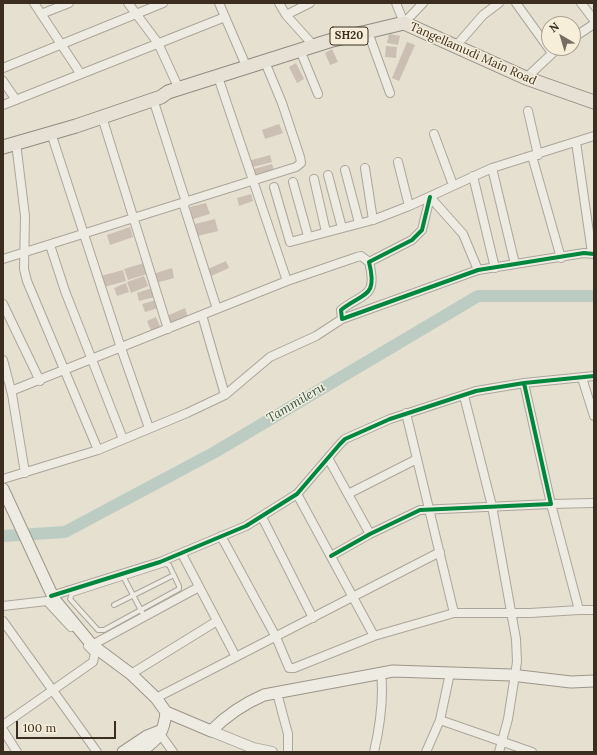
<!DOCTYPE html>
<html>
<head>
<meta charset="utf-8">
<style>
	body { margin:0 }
	#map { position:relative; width:597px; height:755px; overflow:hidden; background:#e6e0d1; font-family:Lora,serif }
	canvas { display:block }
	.frame { position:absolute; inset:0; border:4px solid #3b2e21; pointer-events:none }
	.north { position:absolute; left:541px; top:16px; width:40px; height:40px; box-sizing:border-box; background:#f6eed9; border:1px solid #aba18f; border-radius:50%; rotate:322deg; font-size:11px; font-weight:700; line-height:16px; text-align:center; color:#3b2e21 }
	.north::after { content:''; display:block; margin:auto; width:14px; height:18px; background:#776c5f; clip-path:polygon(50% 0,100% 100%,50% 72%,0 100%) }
	.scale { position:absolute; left:16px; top:721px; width:100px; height:18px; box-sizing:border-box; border:2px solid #3b2e21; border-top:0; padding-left:5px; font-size:12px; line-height:14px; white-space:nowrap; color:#3b2e21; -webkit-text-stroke:3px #f6eed9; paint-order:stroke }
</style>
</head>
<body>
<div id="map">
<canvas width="597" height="755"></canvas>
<div class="frame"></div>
<div class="north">N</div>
<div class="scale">100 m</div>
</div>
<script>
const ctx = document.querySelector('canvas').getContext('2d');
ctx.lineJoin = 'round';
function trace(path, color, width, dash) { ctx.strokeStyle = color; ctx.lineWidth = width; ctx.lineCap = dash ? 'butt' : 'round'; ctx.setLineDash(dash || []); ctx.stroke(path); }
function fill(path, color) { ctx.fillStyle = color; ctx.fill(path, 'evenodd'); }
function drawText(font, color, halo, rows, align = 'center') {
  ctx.font = font + ' Lora,serif'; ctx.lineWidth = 3; ctx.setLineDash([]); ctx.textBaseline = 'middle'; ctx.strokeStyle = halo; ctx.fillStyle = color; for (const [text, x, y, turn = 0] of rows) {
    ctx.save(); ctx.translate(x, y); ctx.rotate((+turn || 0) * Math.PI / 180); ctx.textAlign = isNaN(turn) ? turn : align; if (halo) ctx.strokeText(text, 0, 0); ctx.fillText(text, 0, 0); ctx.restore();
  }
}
trace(new Path2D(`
	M3,536L65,532L215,452L478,296H594`), '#bcccc2', 12);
fill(new Path2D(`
	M389,34L400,36L398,45L387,43Z
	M407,42L415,45L399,81L392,78Z
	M386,46L397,47L396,58L385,57Z
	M332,49L338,62L330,65L325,53Z
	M296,63L304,79L297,83L289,67Z
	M279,124L283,133L265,139L262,130Z
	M270,155L272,162L249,168L248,161Z
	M272,164L274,170L252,176L250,170Z
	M251,194L253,201L239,206L237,198Z
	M206,203L210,214L193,219L190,207Z
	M215,219L218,231L198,236L195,224Z
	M130,227L133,237L110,245L107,235Z
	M226,261L229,268L211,276L208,269Z
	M144,263L147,274L128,280L124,269Z
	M172,268L174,278L156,283L153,274Z
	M123,270L126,281L104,287L101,276Z
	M144,276L148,286L131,293L127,282Z
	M126,283L129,292L117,296L114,288Z
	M152,288L155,297L139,301L137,293Z
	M156,300L158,308L145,312L142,304Z
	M185,308L188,317L170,324L167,316Z
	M156,317L161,329L152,333L147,321Z`), '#cabfb2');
const service = new Path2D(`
	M165,564L169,565L179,586V589L104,630H98L70,599L72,594Z
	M123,576L144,616
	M114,605L174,575`);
const minor = new Path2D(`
	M34,3L80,73
	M128,3L158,43L179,89
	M219,3L247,68
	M279,3L286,15L314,46
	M396,3L404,23L423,3
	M516,3L552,53
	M581,3L594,20
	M41,14L69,3
	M286,15L310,3
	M368,32L390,93
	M573,38L594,24
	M456,46L483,15L499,3
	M300,50L318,94
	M3,68L163,3
	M218,77L287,281
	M526,78L558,48
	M3,81L16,100
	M153,99L186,202
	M3,105L225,17
	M528,111L538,155
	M102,117L168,329
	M51,133L121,348L149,428
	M434,134L453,185
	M576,142L592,253
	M16,143L25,216L24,269L27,281L98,450
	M532,156L561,258
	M398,162L409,206
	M365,168L373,220
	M492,168L515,264
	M345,170L359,223
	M328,175L342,228
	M473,176L495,268
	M314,179L326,232
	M293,182L308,236
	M274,187L290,242L373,220L409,206L492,168L594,136
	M430,197L422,230L412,240L369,262C378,298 364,292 341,310L342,319L478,270L584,253L594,254
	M430,197L463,234L478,270
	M183,203L217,309
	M50,245L65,291L123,439
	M3,259L296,167L301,163L300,157L282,103L265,62
	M3,304L40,381
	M202,315L225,395
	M3,360L12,394L25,473
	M582,378L594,416
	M11,391L287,281L357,257L361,256L369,262
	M464,396L492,506L516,639L517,662L508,719L499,752
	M406,413L454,613H530L579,610
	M328,458L370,534
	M3,479L98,450L187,413L225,395L270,357L316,336L342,319
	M297,494L374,636
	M348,494L417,459
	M594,503L551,504L579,610H594
	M262,517L313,618
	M221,536L276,637L289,668H294L374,636L454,613
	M182,554L236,657
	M331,556L370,534L420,510L551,504L524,383L594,376
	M51,596L160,562L246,526L297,494L340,444L345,439L390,419L476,391L524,383
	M3,606L47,601L71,627
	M3,621L97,752
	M92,645L199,587
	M131,674L217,621
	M277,693L288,734V752
	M156,698L440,552
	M440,720L450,673
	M3,725L93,662L95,653L88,646
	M3,730L17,752
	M158,731L173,752
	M374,752C380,726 384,699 381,672
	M426,752L440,720L532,752`);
const tertiary = new Path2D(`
	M211,731L253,748L272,752`);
const secondary = new Path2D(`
	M3,489L54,599L92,645L131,674L156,698L166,712C164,734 157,740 140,752
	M166,712L211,731C227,715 243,704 264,695L393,671L511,675L571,682L594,681
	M123,752L147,736L162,730`);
const primary = new Path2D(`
	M3,147L76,126L161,97L168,92L329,41L404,23L526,78L594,102`);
trace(service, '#aca59a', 6);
trace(minor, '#aca59a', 10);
trace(tertiary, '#aca59a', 12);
trace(secondary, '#9c958a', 13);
trace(primary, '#918b80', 15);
trace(service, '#eeebe3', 4);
trace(minor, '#eeebe3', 8);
trace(tertiary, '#eeebe3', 10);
trace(secondary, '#eeebe3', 11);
trace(primary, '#e6e1d4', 13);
trace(new Path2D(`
	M430,197L422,230L412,240L369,262C378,298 364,292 341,310L342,319L478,270L584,253L594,254
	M331,556L370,534L420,510L551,504L524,383L594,376
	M51,596L160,562L246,526L297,494L340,444L345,439L390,419L476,391L524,383`), '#00873e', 4);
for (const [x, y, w] of [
	[349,36,38]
]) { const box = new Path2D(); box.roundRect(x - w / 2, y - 9, w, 18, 3); ctx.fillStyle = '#f6eed9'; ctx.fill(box); trace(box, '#3b2e21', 1); }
drawText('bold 11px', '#3b2e21', null, [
	["SH20",349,36]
]);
drawText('12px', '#3b2e21', '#f6eed9', [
	["Tangellamudi Main Road",473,54,24]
]);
drawText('italic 13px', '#315b59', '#f6eed9', [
	["Tammileru",296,403,-31]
]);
</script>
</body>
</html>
